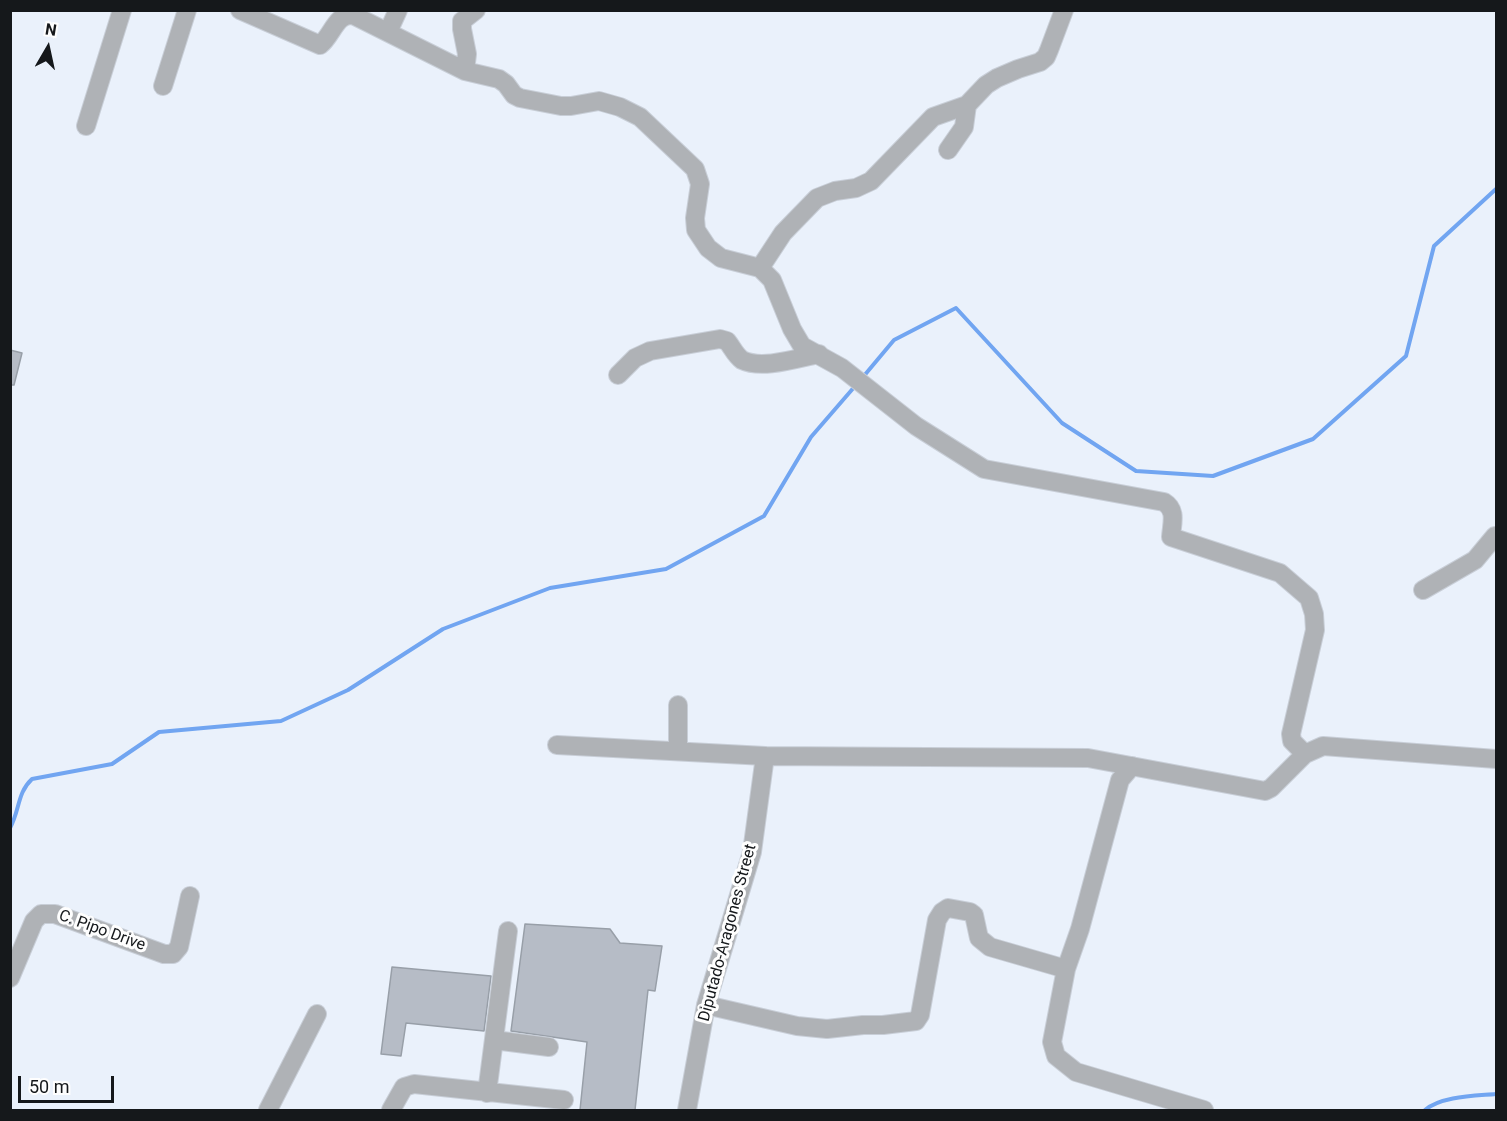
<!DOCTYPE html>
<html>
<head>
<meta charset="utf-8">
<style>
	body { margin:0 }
	#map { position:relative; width:1507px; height:1121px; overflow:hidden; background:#eaf1fb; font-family:Roboto,sans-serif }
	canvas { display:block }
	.frame { position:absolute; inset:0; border:12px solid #15181b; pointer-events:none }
	.north { position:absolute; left:18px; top:18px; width:60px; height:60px; -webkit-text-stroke:4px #fefefe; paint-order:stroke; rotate:9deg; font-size:16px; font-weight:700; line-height:24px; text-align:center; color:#15181b }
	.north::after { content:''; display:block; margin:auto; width:21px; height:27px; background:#15181b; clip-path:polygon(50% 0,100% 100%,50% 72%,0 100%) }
	.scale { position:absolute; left:18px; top:1076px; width:96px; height:27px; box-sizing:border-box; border:3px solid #15181b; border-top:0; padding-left:8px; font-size:18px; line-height:21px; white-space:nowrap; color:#15181b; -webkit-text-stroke:4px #fefefe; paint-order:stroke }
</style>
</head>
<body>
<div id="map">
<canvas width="1507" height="1121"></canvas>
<div class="frame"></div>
<div class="north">N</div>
<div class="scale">50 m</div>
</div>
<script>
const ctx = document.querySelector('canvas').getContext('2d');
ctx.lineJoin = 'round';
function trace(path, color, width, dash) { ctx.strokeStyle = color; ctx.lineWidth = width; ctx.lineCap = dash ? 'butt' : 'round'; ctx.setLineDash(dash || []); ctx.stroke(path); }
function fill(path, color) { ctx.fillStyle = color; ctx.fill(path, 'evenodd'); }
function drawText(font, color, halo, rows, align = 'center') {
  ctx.font = font + ' Roboto,sans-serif'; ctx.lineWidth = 6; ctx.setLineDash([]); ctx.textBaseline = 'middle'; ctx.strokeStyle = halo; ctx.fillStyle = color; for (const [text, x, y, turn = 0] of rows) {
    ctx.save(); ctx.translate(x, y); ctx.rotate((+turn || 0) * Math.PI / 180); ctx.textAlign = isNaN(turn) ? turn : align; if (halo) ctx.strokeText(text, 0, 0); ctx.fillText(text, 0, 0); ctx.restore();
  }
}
trace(new Path2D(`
	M863,377L894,340L956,308L1062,423L1136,471L1213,476L1313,439L1406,356L1434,246L1496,189
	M10,828C20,810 17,793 32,779L112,764L159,732L281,721L348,690L443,629L550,588L666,569L764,516L811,437L856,385
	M1425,1110C1442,1096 1475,1096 1496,1094`), '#71a5f1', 4);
const building = new Path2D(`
	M10,350L22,353L14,385H10Z
	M525,924L610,929L620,943L662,946L655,991L648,990L635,1110H580L587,1042L511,1031Z
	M392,967L491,976L484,1031L406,1023L401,1056L381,1054Z`);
fill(building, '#b6bcc6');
trace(building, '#989fa8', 1.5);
const minor = new Path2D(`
	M240,10L320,45C332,36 336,13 353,15L465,71L499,79L506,84L514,95L520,98L561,106H571L599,101L620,107L640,117L695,169L700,184L695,218L696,230L708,248L721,258L760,268L772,280L792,329L802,346L842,368L916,426L984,469L1164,502C1177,510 1172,523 1171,537L1280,573L1309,598L1314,614L1315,630L1291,734L1292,741L1305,754
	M388,32L398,10
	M465,71L467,54L462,29V21L476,10
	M163,86L187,10
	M86,126L122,10
	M948,150L964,127L967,105
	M760,268L783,233L817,198L835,191L856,188L871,181L933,117L967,105L986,85L997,78L1018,69L1040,62L1046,57L1049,50L1064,10
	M618,375L635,358L650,351L720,339L727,341C732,347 735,355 742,360C762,370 798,358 819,354
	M1423,590L1475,560L1495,536L1496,537
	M678,705V751
	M557,745L765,756L1088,758L1265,791L1271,788L1305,754L1323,746L1496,759
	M1132,766L1120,780L1080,929L1066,969L1052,1042L1056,1056L1076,1072L1204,1110
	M10,978L34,921L41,914H55L164,954H173L179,947L190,896
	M706,1005L797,1026L827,1029L863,1025H883L916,1021L920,1015L937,920L942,912L948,908L970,912L974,915L979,938L990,947L1066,969
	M494,1040L549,1047
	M487,1093L508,931
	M268,1110L317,1014
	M391,1110L404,1087L414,1084L564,1100
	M687,1110L706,1005L752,852L765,756`);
trace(minor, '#c8ced7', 20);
trace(minor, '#afb2b6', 18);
drawText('16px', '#15181b', '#fefefe', [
	["C. Pipo Drive",102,931,20],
	["Diputado-Aragones Street",728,933,-75]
]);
</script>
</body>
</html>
